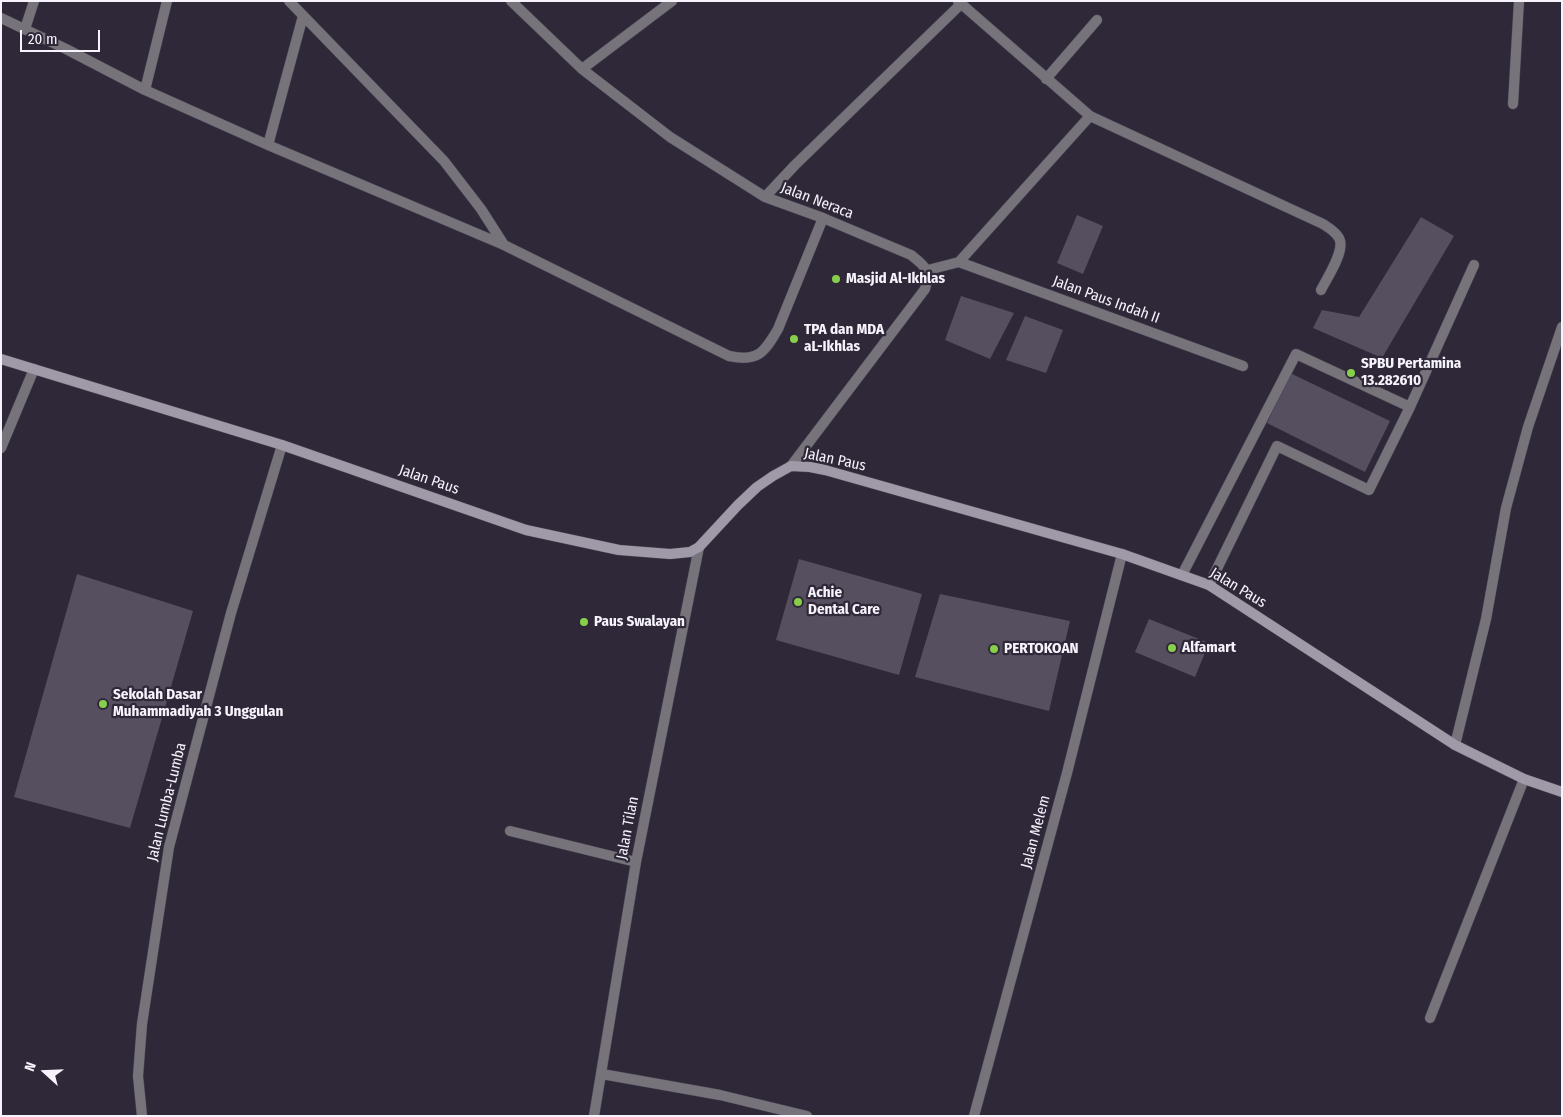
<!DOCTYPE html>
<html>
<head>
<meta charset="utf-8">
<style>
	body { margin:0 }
	#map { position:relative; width:1563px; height:1117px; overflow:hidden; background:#2f2838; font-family:"Fira Sans Condensed",sans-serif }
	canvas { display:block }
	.frame { position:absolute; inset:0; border:2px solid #f7f3fd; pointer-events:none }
	.north { position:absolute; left:20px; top:1047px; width:50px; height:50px; -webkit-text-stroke:4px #2f2838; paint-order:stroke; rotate:290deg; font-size:14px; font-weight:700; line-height:20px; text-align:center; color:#f7f3fd }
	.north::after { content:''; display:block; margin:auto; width:18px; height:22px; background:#f7f3fd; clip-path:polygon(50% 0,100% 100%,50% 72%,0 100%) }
	.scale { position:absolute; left:20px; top:30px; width:80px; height:22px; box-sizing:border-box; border:2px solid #f7f3fd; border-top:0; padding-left:6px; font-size:15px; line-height:18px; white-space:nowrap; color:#f7f3fd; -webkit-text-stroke:4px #2f2838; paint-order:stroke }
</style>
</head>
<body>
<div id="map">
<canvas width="1563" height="1117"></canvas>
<div class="frame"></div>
<div class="north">N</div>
<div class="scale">20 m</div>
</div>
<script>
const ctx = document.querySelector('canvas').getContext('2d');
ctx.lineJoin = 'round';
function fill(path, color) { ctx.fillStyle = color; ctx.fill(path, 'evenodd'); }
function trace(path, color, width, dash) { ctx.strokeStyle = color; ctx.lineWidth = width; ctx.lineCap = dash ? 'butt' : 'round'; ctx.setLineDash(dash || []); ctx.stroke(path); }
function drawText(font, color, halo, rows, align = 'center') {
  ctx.font = font + ' "Fira Sans Condensed",sans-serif'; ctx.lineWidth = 4.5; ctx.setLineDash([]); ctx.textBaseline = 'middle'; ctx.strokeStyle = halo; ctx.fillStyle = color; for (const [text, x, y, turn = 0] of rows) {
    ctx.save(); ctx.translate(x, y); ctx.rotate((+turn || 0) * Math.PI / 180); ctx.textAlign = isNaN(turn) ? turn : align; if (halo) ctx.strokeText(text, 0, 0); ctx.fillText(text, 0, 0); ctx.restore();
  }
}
fill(new Path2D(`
	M1077,215L1103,226L1083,274L1057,263Z
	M1421,217L1454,236L1382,358L1313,328L1322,310L1359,317Z
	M961,296L1014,313L990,359L945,340Z
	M1025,316L1063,330L1046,373L1006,360Z
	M1290,373L1390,421L1365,472L1267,423Z
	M799,559L922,594L899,675L776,640Z
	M77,574L193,611L130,828L14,797Z
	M940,594L1070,621L1049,711L915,677Z
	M1149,619L1209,643L1195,677L1135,652Z`), '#564f60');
const service = new Path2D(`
	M1410,407L1474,265
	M1182,575L1296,354L1410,407L1369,490L1277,446L1209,585`);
const minor = new Path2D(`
	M289,1L444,161L481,209L504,245
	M511,1L582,69L670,137L765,197L823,218L911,255C926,267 931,270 925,289L791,466
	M958,1L1090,116L1323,224C1329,228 1335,231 1339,238C1346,250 1327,278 1321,290
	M1,18L66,49L145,90L268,145L504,245L729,356C758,362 764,353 778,329L823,218
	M25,29L34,1
	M582,69L672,1
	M1046,79L1097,20
	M145,90L167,1
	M1513,104L1519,1
	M268,145L303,16
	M765,197L795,165L961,4
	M959,262L1243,366
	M928,270L959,262L1090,116
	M1,448L34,369
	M1455,745L1486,619L1506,508L1528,427L1562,327
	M510,831L636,862
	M1430,1018L1524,779
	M602,1074L720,1095L807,1116
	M142,1116L138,1076L142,1024L169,847L231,613L282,445
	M594,1116L636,862L699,547
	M974,1116L1067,773L1122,554`);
const secondary = new Path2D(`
	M1,359L282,445L526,530L619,550L670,554L690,552L699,547L738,505L757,487L773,476L791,466L810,467L825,470L1122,554L1209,585L1455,745L1524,779L1562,792`);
trace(service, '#4b4454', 11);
trace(minor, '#4b4454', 11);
trace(secondary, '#4b4454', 11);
trace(service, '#76737b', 10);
trace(minor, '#76737b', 10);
trace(secondary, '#a09aa8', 10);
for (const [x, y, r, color] of [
	[836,279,5,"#87cf4a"],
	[794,339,5,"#87cf4a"],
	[1351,373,5,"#87cf4a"],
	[798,602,5,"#87cf4a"],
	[584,622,5,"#87cf4a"],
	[1172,648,5,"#87cf4a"],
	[994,649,5,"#87cf4a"],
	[103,704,5,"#87cf4a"]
]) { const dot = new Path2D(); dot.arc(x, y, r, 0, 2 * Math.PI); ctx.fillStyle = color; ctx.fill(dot); trace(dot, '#2f2838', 2); }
drawText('15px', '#f7f3fd', '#2f2838', [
	["Jalan Neraca",817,201,21],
	["Jalan Paus Indah II",1106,300,20],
	["Jalan Paus",835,460,12],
	["Jalan Paus",429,480,19],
	["Jalan Paus",1238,588,31],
	["Jalan Lumba-Lumba",167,802,-76],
	["Jalan Tilan",628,828,-79],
	["Jalan Melem",1036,832,-75]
]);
drawText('bold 15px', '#f7f3fd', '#2f2838', [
	["Masjid Al-Ikhlas",846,279],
	["TPA dan MDA",804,330],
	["aL-Ikhlas",804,347],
	["SPBU Pertamina",1361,364],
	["13.282610",1361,381],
	["Achie",808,593],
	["Dental Care",808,610],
	["Paus Swalayan",594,622],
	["Alfamart",1182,648],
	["PERTOKOAN",1004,649],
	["Sekolah Dasar",113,695],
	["Muhammadiyah 3 Unggulan",113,712]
], 'left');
</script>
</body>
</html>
